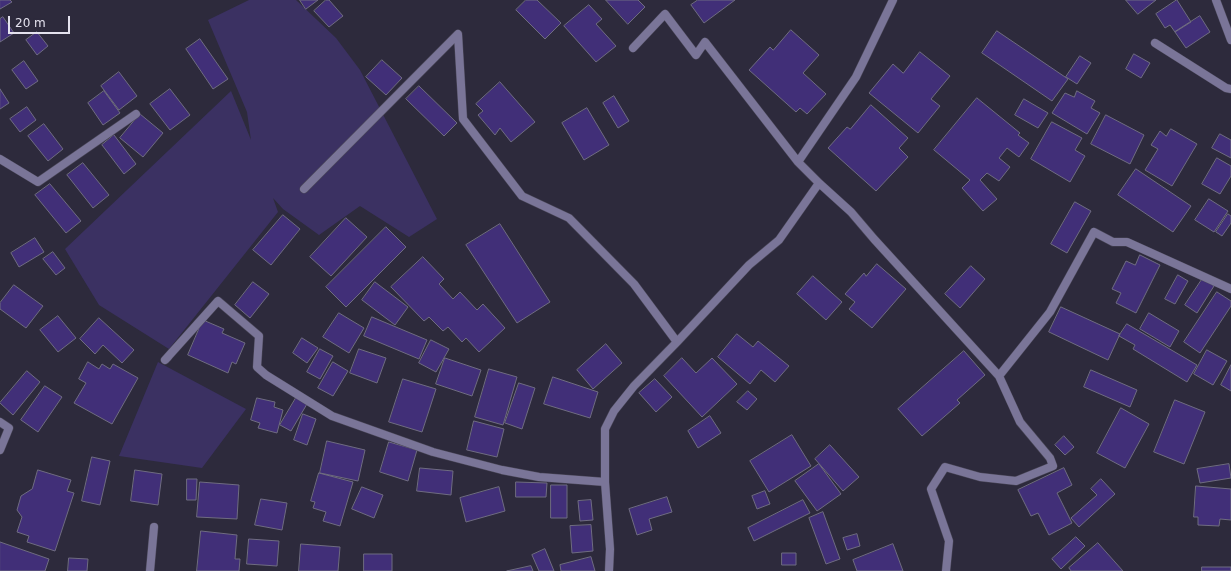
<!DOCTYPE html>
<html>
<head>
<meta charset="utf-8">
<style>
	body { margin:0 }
	#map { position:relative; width:1231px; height:571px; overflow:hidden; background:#2d2a3c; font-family:"DejaVu Sans",sans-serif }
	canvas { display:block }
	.scale { position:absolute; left:8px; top:16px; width:62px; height:18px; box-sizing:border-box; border:2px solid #e4e2ee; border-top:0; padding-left:5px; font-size:12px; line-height:14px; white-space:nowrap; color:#e4e2ee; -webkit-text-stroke:3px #2d2a3c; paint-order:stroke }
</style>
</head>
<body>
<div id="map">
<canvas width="1231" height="571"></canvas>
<div class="scale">20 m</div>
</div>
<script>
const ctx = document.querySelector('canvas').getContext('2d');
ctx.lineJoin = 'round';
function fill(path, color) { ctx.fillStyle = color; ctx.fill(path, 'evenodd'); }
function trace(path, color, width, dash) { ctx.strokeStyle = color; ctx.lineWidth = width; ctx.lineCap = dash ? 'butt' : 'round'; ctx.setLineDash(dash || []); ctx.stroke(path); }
fill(new Path2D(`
	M249,0H296L336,38L360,70L437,219L409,237L360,206L319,235L283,209L273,198L278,212L169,349L99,305L65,249L231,91L251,140L247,112L208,20Z
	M158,362L246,409L202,468L119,456Z`), '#3b3162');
const building = new Path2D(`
	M0,0H10L12,2L0,9Z
	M300,0H318L306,9Z
	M326,0H329L343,16L329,27L314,11Z
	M526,0H537L561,23L545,39L516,10Z
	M606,0H638L645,7L628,24Z
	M698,0H735L704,23L691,5Z
	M1126,0H1156L1138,14Z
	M1177,0L1191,22L1175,32L1170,25L1165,28L1156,14Z
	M589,5L602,19L596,24L616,46L596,62L564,26Z
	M1200,16L1210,32L1186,48L1175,32Z
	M3,17L14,33L0,42V19Z
	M791,30L819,55L803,73L826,94L807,114L800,108L796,112L749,70L770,47L773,50Z
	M997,31L1068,79L1052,101L982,53Z
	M37,32L48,46L37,55L26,40Z
	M200,39L228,79L213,89L186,49Z
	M920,52L950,76L931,99L940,106L918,133L869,93L893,64L903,73Z
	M1134,54L1150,63L1141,78L1126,69Z
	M1080,56L1091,63L1077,84L1066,77Z
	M382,60L402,78L386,95L366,77Z
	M24,61L38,81L26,89L12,70Z
	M119,72L137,96L119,110L101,86Z
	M500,82L535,122L511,142L500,128L495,135L478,115L483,111L476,104Z
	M419,86L457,123L444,136L406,99Z
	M0,89L9,103L0,109Z
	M170,89L190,115L170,130L150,104Z
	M104,91L120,113L103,125L88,103Z
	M1077,91L1095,101L1091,108L1100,113L1087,134L1052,113L1065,93L1074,97Z
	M614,96L629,121L618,128L603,103Z
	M977,98L1020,133L1018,135L1029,143L1019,157L1007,148L999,158L1010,167L999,181L987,173L980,180L997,199L983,211L962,188L970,180L934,150Z
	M1024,99L1048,113L1038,128L1015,115Z
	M871,105L908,138L899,148L908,157L876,191L828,148L847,127L850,129Z
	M27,107L36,120L20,132L10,119Z
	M587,108L609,145L584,160L562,123Z
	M140,114L163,133L143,157L120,138Z
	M1106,115L1144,135L1130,164L1091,144Z
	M1052,122L1082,138L1075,150L1085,156L1070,182L1031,159Z
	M44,124L63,149L48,161L28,136Z
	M1171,129L1197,144L1172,186L1145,170L1158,149L1151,145L1160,131L1166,136Z
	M1220,134L1231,140V158L1212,148Z
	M114,135L136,164L124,174L102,145Z
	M1217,158L1231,166V176L1220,194L1202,184Z
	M83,163L109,195L93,208L67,175Z
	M1136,169L1191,206L1173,232L1118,195Z
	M50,184L81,221L66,233L35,195Z
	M1209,199L1228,211L1214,232L1195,220Z
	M1075,202L1091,211L1067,253L1051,244Z
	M1228,214L1231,216V223L1222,236L1216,232Z
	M283,215L300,229L271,265L253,250Z
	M346,218L367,237L331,276L310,257Z
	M500,224L550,302L517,323L466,245Z
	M386,227L406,247L346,307L326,287Z
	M35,238L44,252L19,267L11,253Z
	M53,252L65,268L56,275L43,259Z
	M1140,255L1160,265L1136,313L1116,303L1121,293L1112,289L1126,261L1135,265Z
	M423,257L444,279L439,284L453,299L460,292L477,310L483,304L505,328L479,352L466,338L462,342L448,327L443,331L429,317L424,321L391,287Z
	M877,264L906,289L872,328L849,309L855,302L845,294L864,273L866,276Z
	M971,266L985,279L960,308L945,294Z
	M1178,275L1188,281L1175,304L1165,299Z
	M813,276L842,302L826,320L797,294Z
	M1203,278L1214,286L1197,313L1185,305Z
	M253,282L269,294L250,318L235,305Z
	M375,282L408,307L395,325L362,300Z
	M14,285L43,306L26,328L0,309V303Z
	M1217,292L1231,301V306L1200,353L1184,342Z
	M1061,307L1120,334L1108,360L1049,332Z
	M339,313L364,328L349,353L323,337Z
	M1149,313L1179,331L1170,347L1140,329Z
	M58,316L76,338L58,352L40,330Z
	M372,317L427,340L419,359L364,336Z
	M99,318L134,350L122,363L103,345L95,354L80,339Z
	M203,320L224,329L222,333L245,343L236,364L232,362L228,373L188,355Z
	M1127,324L1197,365L1187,382L1133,349L1135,345L1119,336Z
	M737,334L753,347L758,341L789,366L775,382L761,370L750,384L718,357Z
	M302,338L318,348L307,363L293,353Z
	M431,340L449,349L436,372L419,363Z
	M606,344L622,363L593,389L577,370Z
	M320,349L333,356L320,379L307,372Z
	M359,349L386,358L377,383L350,373Z
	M1207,350L1227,361L1213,385L1194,374Z
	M964,351L985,375L957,400L960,403L922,436L898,409Z
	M445,358L481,370L472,396L436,384Z
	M682,358L696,373L712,358L737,384L702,417L664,376Z
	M88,362L99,369L102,364L110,369L113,364L138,378L112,424L74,403L86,383L79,379Z
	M333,362L348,371L333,396L318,388Z
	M1231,365V391L1221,385Z
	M489,369L517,377L503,425L475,417Z
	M1091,370L1137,390L1130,407L1084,387Z
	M27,371L40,382L13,415L0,403Z
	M553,377L598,392L590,418L544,404Z
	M403,379L436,389L422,432L389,422Z
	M655,379L672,397L656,412L639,393Z
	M519,383L535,388L522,429L505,423Z
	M45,386L62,397L38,432L21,420Z
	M748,391L757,399L747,410L737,402Z
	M257,398L275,402L274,407L283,410L277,433L258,428L260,423L251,420Z
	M296,398L307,404L291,431L280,425Z
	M1175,400L1205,412L1184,464L1154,452Z
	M1121,408L1149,424L1125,468L1097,453Z
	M303,414L316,419L307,445L294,440Z
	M710,416L721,433L698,448L688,431Z
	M474,421L504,429L497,457L467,450Z
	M792,435L811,466L769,492L750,461Z
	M1064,436L1074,447L1065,455L1055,445Z
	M327,441L365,450L358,481L320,473Z
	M389,442L417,450L408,481L380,472Z
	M830,445L859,477L843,491L815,459Z
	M92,457L110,461L100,505L82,501Z
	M819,464L841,494L817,511L795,481Z
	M1229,464L1231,478L1200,483L1197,469Z
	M420,468L453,471L451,495L417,491Z
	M1064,468L1072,485L1057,493L1072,523L1049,535L1038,513L1031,516L1018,490Z
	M38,470L71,480L67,491L74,493L55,551L27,542L29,536L17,532L22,517L17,510L21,496L32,489Z
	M135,470L162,474L158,505L131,501Z
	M319,473L353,482L340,526L323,521L326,512L313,508L315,502L311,501Z
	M187,479H197L196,500H187Z
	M1101,479L1115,494L1079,527L1071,518L1097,495L1091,489Z
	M200,482L239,485L237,519L197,517Z
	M516,482L547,483L546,497H516Z
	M551,485H567V518H551Z
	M1196,486L1231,489V520L1220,519L1219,526L1198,525V517H1194Z
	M362,487L383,495L374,518L352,509Z
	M499,487L505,511L466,522L460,498Z
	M765,491L770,504L757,509L752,496Z
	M667,497L672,512L649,519L652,530L637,535L629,509Z
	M261,499L287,503L282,530L255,525Z
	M591,500L593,520L580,521L578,501Z
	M803,500L810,513L754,541L748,528Z
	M823,512L840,559L826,564L809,518Z
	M591,525L593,551L572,553L570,526Z
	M201,531L237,535L235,559H240L239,571H197Z
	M857,534L860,546L847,550L843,538Z
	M1076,537L1085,546L1061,569L1052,559Z
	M249,539L279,541L277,566L247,564Z
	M0,542L49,559L45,571H0Z
	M1098,543L1123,571H1071L1069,568Z
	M301,544L340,547L338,571H299Z
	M893,544L903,571H857L853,560Z
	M545,549L554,571H539L532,555Z
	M782,553H796V565H782Z
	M364,554H392V571H364Z
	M591,557L595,571H561L560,565Z
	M69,558L88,559L87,571H68Z
	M531,566L533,571H507Z
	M1202,567H1231V571H1202Z`);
fill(building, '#412f78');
trace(building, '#6f6c81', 1);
const street = new Path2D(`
	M1216,0L1231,40
	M1155,43L1226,88L1231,89
	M633,48L665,14L696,55L705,42L798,162
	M0,159L38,182L136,114
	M819,183L851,212L874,239L999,376L1020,422L1050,458L1053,466L1016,481L980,477L945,467L931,489L949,541L946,571
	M304,189L458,34L463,119L522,196L569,218L634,284L677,342
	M168,357L165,360L218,301L259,336L257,367L266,375L332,416L433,452L502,470L539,477L605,482
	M999,376L1050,312L1094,232L1113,242H1127L1231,289
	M0,422L9,428L0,450
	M150,571L154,527
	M609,571L610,549L605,482V429L614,411L634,386L677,342L749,265L779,240L819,183L798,162L856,77L893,0`);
trace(street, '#4a4758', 9);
trace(street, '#7a7598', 8);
</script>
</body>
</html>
